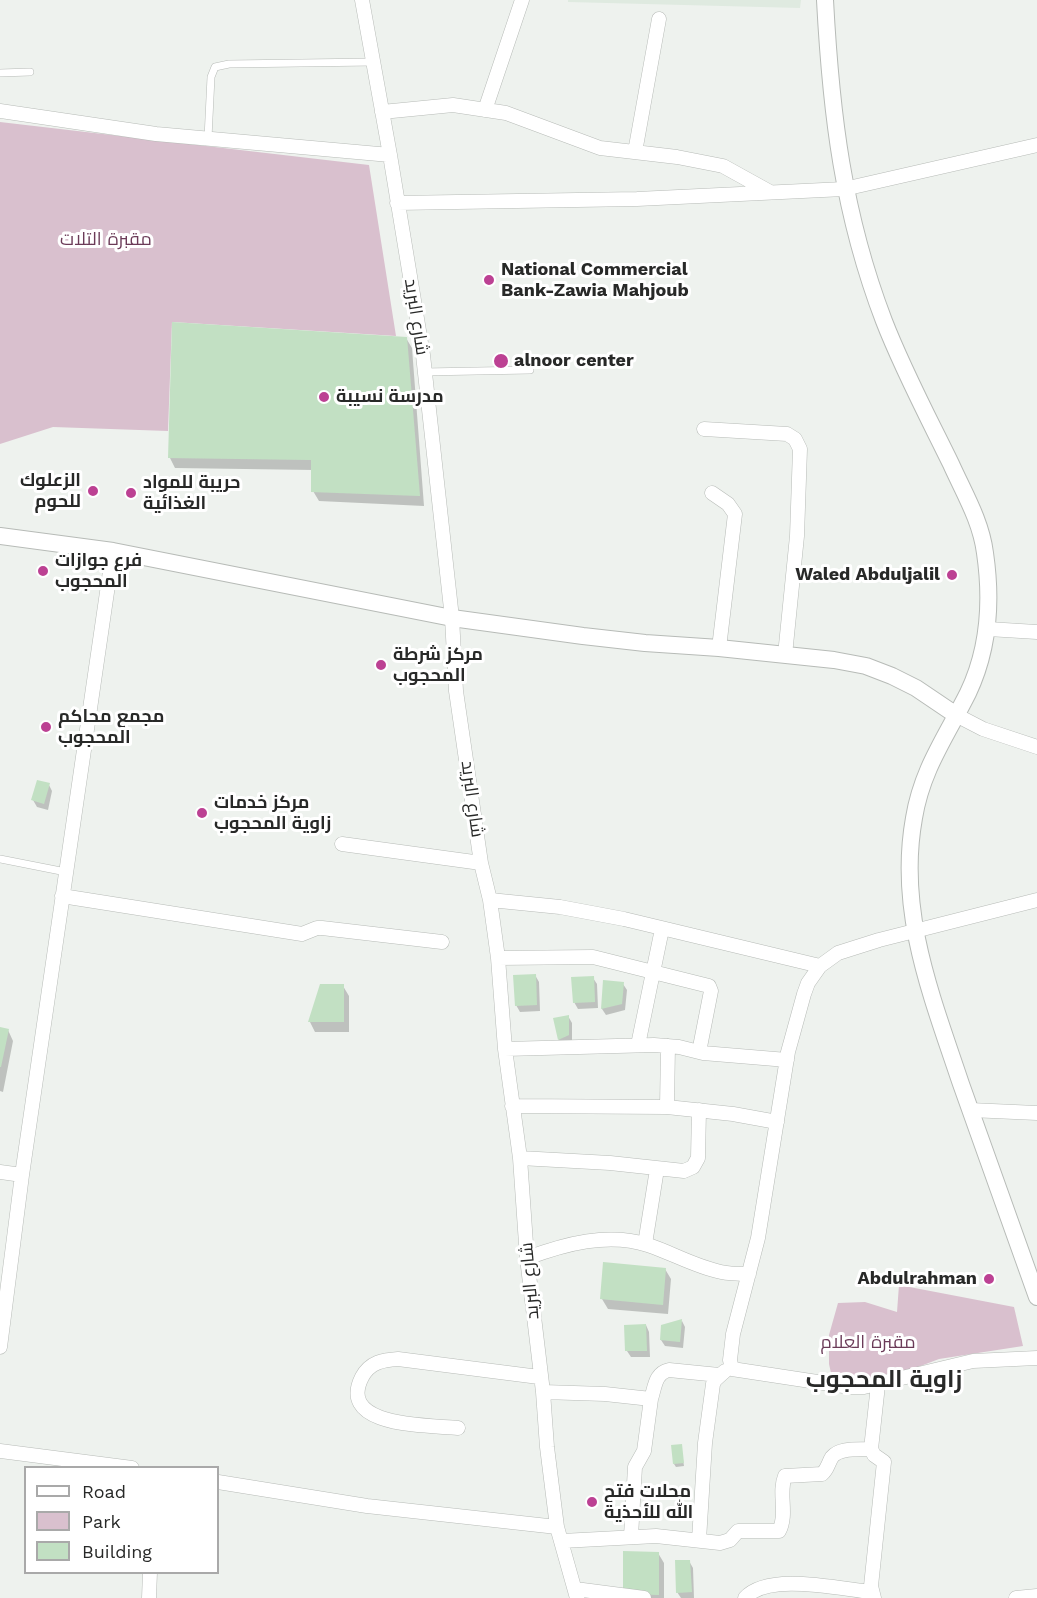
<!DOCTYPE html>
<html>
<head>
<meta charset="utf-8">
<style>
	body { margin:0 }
	#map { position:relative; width:1037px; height:1598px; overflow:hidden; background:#eef2ee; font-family:"Work Sans",sans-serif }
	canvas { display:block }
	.legend { position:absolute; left:24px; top:1466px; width:195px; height:108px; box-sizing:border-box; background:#fff; border:2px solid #a9a9a9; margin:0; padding:8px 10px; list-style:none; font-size:18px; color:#282928 }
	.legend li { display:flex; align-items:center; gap:12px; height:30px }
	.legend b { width:30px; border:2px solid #a9a9a9 }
</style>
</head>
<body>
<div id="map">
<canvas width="1037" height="1598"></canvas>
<ul class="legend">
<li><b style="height:8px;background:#fff"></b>Road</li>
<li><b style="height:16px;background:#d9c0ce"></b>Park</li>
<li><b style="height:16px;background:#c2e0c3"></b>Building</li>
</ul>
</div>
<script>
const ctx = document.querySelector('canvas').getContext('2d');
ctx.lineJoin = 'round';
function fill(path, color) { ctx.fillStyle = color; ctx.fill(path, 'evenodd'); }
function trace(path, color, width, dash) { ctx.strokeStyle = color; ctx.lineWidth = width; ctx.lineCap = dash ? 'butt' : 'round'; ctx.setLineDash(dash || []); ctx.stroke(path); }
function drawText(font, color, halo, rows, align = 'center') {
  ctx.font = font + ' "Work Sans",Cairo,sans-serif'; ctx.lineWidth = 6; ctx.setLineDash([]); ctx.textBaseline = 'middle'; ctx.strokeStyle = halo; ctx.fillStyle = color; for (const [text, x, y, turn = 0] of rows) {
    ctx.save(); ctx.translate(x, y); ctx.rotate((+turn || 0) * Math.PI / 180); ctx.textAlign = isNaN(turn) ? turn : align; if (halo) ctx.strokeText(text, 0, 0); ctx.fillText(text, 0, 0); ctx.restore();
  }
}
fill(new Path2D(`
	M568,0H801L800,8L568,2Z`), '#dfeae0');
fill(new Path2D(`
	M0,122L369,165L396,336L172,322L168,431L53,427L0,444Z
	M899,1285L1014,1307L1023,1346L939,1359L884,1380L847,1383L835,1379L831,1373L829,1364V1335L838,1303L865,1302L897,1312Z`), '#d9c0ce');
fill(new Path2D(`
	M406,338L412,348L424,506L319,501L313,491V470L175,468L170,458Z
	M49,785L52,791L48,810L37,807L33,800Z
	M535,975L539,982L540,1011L520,1012L516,1005Z
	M593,978L597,984L598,1008L578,1009L574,1002Z
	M604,982L623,984L627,990L625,1010L606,1015L602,1009Z
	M321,986H343L349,996V1032H315L310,1022Z
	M568,1016L572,1023V1042L563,1046L559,1040L555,1019Z
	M0,1029L8,1030L13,1041L3,1092L0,1091Z
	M665,1269L671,1279L668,1314L608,1309L602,1299Z
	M682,1321L685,1327L683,1348L665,1346L661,1340Z
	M646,1325L649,1332L650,1357H631L627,1351Z
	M681,1446L684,1466L676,1467L674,1464Z
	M658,1553L664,1563V1598H627Z
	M689,1561L693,1568L694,1598H681L677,1592Z`), '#0003');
fill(new Path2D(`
	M172,322L407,337L420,496L311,492V460L168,458Z
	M37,780L50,783L44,804L31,800Z
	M536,974L537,1005L515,1006L513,975Z
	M594,976L595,1002L573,1003L571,977Z
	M603,980L624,982L622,1004L601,1009Z
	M320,984H344V1022H308Z
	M569,1015V1035L558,1040L553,1018Z
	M0,1027L9,1029L1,1067H0Z
	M603,1262L666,1268L663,1305L600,1299Z
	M682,1319L680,1342L660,1340L661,1325Z
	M646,1324L647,1351H625L624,1325Z
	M682,1444L684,1463L673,1464L671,1445Z
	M623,1551L659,1552V1595L623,1594Z
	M675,1560H690L692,1592L676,1593Z`), '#c2e0c3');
const service = new Path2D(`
	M0,73L30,72
	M208,138L211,77L215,67L229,64L373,62
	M424,372L530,370
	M0,859L66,872`);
const minor = new Path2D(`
	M362,0L390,155L423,355L452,618L456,691L481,863L490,900L498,958L505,1049L520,1158L527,1258L543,1392L547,1447L557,1527L577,1598
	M485,110L522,0
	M0,111L156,134L390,155
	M382,112L453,105L506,113L600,148L677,157L723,166L770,192
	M635,152L659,19
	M397,203L637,199L844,189L1037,145
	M704,429L787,434L795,439L800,449L797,536L785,655
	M712,493L728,504L735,514L719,648
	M988,629L1037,632
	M956,715L983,729L1037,747
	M342,844L481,863
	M62,896L302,934L317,928H322L442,942
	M490,900L560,907L624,919L820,966L838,953L879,940L1037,900
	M498,958L593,957L709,986L711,991L699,1052
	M820,966L808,983L804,994L788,1052L758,1238L733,1334L730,1360L732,1369L850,1387H864L973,1361L1037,1358
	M638,1045L662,929
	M505,1049L654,1045L679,1047L703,1053L787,1060
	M512,1106L667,1107L733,1114L777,1122
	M667,1107L668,1046
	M970,1110L1037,1113
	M520,1158L610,1163L684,1171L693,1167L698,1158L699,1110
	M0,1172L22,1175
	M645,1244L657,1169
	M527,1258C565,1244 608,1232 648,1245C672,1253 696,1267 721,1272C730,1274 740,1274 749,1274
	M0,1347L22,1175L113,551
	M543,1392L605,1394L651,1399C655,1387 655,1373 669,1370L719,1375
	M458,1428C430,1425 336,1428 362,1377C370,1362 383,1360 398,1359L539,1377
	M0,1451L132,1468
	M218,1482L367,1506L557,1527
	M631,1536L635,1467L644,1451L651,1399
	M699,1540L705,1443L713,1384L715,1380L725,1371
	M562,1541L656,1536L720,1543L730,1540L738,1531H779C788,1514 778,1493 785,1476L822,1474C828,1469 828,1463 832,1457C840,1447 859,1450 871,1449
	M575,1589L644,1598
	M149,1598L150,1572
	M745,1598C768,1572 839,1589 871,1592
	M874,1598L871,1586L884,1462L874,1455L871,1449L878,1385
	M1016,1598L1037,1596`);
const tertiary = new Path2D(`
	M825,0C831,114 843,214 884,321C903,370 928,417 951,464C964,493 981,521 985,553C992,601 989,649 968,693C946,737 922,769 914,818C897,912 932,997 961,1084C986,1155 1012,1226 1037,1297
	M0,536L113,551L452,618L583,636L645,643L719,648L834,660L866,666L892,676L916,688L956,715`);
trace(service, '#b7bbb7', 8);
trace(minor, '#b7bbb7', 15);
trace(tertiary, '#b7bbb7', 18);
trace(service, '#fff', 7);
trace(minor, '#fff', 14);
trace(tertiary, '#fff', 16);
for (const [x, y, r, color] of [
	[489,280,6,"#bc4193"],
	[501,361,8,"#bc4193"],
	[324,397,6,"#bc4193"],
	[93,491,6,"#bc4193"],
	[131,493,6,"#bc4193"],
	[43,571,6,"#bc4193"],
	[952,575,6,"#bc4193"],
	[381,665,6,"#bc4193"],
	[46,727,6,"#bc4193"],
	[202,813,6,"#bc4193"],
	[989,1279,6,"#bc4193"],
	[592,1502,6,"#bc4193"]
]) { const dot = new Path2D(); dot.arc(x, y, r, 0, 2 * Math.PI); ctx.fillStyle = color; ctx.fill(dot); trace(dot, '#fff', 2); }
drawText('18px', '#6b3b58', '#fff', [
	["مقبرة التلات",106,240],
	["مقبرة العلام",868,1343]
]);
drawText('bold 18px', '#282928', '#fff', [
	["National Commercial",501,270],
	["Bank-Zawia Mahjoub",501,291],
	["alnoor center",514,361],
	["مدرسة نسيبة",336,397],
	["الزعلوك",81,481,"right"],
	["للحوم",81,502,"right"],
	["حريبة للمواد",143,483],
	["الغذائية",143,504],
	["فرع جوازات",55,561],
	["المحجوب",55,582],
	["Waled Abduljalil",940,575,"right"],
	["مركز شرطة",393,655],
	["المحجوب",393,676],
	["مجمع محاكم",58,717],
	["المحجوب",58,738],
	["مركز خدمات",214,803],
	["زاوية المحجوب",214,824],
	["Abdulrahman",977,1279,"right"],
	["محلات فتح",604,1492],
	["الله للأحذية",604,1513]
], 'left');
drawText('18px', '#282928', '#fff', [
	["شارع البريد",416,317,81],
	["شارع البريد",472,799,82],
	["شارع البريد",530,1281,-95]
]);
drawText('bold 24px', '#282928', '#fff', [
	["زاوية المحجوب",884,1380]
]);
</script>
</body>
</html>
